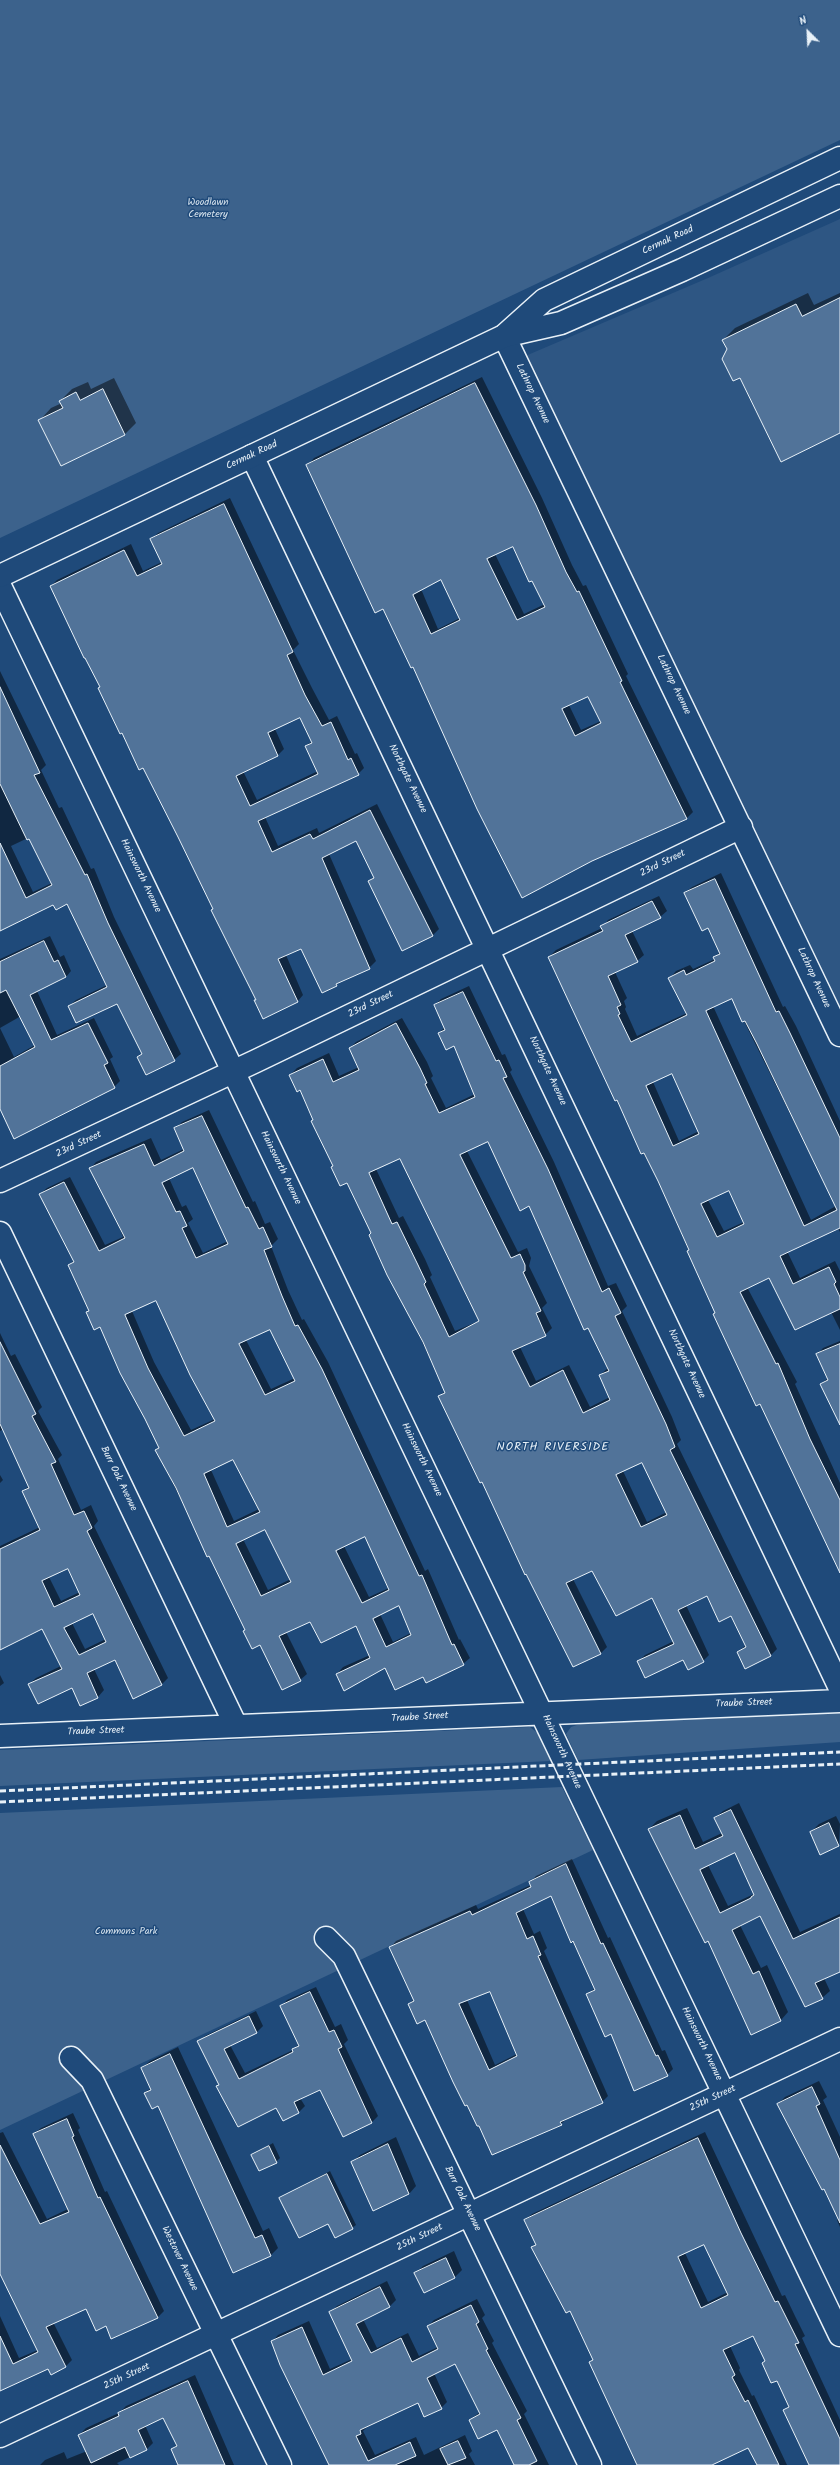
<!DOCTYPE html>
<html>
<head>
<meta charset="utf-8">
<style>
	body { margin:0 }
	#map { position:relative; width:840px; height:2465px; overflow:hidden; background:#1f4a7a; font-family:Kalam,sans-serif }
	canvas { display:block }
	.north { position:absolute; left:788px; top:12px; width:40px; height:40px; -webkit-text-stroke:3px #1f4a7a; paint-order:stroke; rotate:336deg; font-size:11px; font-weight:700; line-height:16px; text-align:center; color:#e8f1f8 }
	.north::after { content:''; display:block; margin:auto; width:14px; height:18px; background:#e8f1f8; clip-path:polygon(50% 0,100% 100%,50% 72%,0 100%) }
</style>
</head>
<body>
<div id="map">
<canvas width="840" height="2465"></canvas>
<div class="north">N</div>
</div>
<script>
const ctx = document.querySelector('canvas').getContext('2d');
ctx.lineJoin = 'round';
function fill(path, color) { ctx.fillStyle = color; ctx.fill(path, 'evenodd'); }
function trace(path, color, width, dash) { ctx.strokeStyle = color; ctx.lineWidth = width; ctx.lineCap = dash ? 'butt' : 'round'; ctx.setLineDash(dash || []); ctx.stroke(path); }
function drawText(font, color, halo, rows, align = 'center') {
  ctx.font = font + ' Kalam,sans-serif'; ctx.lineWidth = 3; ctx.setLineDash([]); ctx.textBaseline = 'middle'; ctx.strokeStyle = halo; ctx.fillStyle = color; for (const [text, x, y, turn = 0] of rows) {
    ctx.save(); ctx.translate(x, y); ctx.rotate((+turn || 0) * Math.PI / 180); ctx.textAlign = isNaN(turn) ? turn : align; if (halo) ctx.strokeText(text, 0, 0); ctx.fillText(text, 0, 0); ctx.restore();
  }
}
fill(new Path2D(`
	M840,219V1023L523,357L708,278Z`), '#2e5683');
fill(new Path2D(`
	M0,0H840V140L0,538Z
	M840,1711V1742L578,1760L566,1734L571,1727L580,1724Z
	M530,1727L540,1735L551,1761L0,1786V1750Z
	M562,1787L593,1850L0,2130V1813Z`), '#3c628c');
fill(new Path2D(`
	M808,293L814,305L840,293V432L728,349L723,340L735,328Z
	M482,377L542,498L572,565L583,586L586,585L628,674L626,676L693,812L687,818L592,860L414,665L308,465L314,458ZM513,545L545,604L524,614L495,554ZM442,579L460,618L438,629L421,589ZM589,696L601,721L581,730L569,705Z
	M114,378L136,423L125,434L40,420L51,408L62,403L60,401L72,389L88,382L91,389Z
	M230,498L299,644L293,650L312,688L329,720L337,716L355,754L357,753L364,768L358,774L265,817L278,846L317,828L319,833L377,804L439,929L433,935L402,949L369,881L375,876L357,839L329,854L376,961L369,968L341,980L336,985L302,948L286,955L303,995L297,1002L257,999L166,810L144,767L140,768L51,586L57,580L131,544L143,571L162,562L152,539L158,533ZM301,716L312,741L306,746L318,771L257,800L243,771L278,755L284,749L275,729Z
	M0,671L46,765L41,770L59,808L62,807L91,869L94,868L114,917L181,1054L174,1060L139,1057L142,1053L117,1003L69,1006L76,1000L107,985L68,903L54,904L0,930ZM30,837L52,883L33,892L11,846Z
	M721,873L783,1007L785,1006L796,1026L840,1121V1232L838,1228L787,1251L800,1278L835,1261L840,1271V1330L831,1312L769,1277L747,1287L797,1382L795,1384L840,1483V1570L716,1313L658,1180L634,1136L549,957L556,950L602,928L608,920L659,896L667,911L660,917L632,931L644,955L637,961L615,972L627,998L624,1001L626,1007L625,1009L637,1036L687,1013L670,978L676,971L690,965L693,969L715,959L720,951L709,927L685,893L692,887ZM732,997L836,1206L811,1220L713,1006ZM672,1073L699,1131L679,1141L653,1082ZM730,1190L744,1222L724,1231L708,1200Z
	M50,936L60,957L64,955L71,971L66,977L37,991L57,1035L94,1018L113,1057L110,1059L120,1081L114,1087L0,1108V959ZM21,1016L35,1045L14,1057L0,1028Z
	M469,986L502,1055L505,1054L512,1070L510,1072L554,1162L608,1286L616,1283L627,1306L622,1311L672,1417L681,1440L677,1444L777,1649L771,1655L738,1652L746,1645L731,1615L707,1595L686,1605L709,1655L703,1661L684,1659L638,1662L645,1655L674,1641L653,1597L593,1570L573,1579L607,1647L601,1653L573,1666L440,1396L445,1391L348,1182L334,1166L300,1089L290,1075L297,1068L329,1053L339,1076L359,1067L350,1048L356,1042L402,1018L427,1062L433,1076L431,1078L446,1108L475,1094L455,1045L439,1033L445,1027L435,1005L441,999ZM488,1141L530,1205L608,1368L600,1375L610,1397L590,1407L569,1365L536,1381L520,1347L545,1335L552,1328L542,1308L547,1303L529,1266L531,1258L527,1248L518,1252L467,1151ZM401,1157L448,1252L446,1254L479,1321L455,1331L430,1277L432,1275L425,1259L403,1216L399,1218L376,1169ZM643,1462L667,1512L647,1522L623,1471Z
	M209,1110L253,1202L255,1201L265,1224L270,1222L278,1239L271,1246L288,1290L302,1320L304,1319L328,1362L425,1571L428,1569L459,1640L460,1639L470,1658L463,1664L423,1676L386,1667L337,1674L343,1667L370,1655L356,1625L311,1620L286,1632L307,1674L300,1680L244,1631L246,1629L156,1450L160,1446L100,1326L87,1312L89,1310L69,1266L74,1260L40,1194L47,1188L70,1177L105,1245L123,1237L111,1206L90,1169L96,1162L151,1138L161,1160L184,1149L175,1129L182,1122ZM194,1167L228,1241L203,1253L188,1223L193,1219L186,1205L182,1207L169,1178ZM157,1299L215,1419L191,1430L154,1362L132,1311ZM271,1329L295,1378L271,1389L246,1340ZM234,1459L259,1509L234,1521L211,1470ZM265,1529L291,1579L268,1590L243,1539ZM365,1536L389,1588L369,1597L344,1546ZM399,1605L411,1633L393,1642L380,1614Z
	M0,1333L11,1356L15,1354L42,1407L38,1411L62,1455L58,1459L81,1510L91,1505L98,1521L94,1526L168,1678L162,1684L133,1698L116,1658L94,1669L104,1690L98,1697L81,1705L72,1687L29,1684L36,1678L61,1666L43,1628L0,1648V1546L40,1527L23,1491L29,1486L4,1429L0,1431ZM68,1568L80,1592L61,1601L49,1577ZM93,1613L106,1639L85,1649L72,1623Z
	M840,1341V1422L821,1384L828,1378L817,1355L823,1348Z
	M0,1475L3,1480L0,1483Z
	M0,1675L4,1683L0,1686Z
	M739,1803L800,1932L840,1914V1971L824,1978L830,1991L822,1998L761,1915L740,1925L761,1968L767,1965L788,2012L781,2020L708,1940L649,1829L657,1821L687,1808L703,1842L722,1833L715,1818L723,1811ZM736,1852L754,1894L728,1906L708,1865Z
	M836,1816L840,1824L839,1845L811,1832L819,1824Z
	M572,1859L608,1938L610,1937L662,2051L665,2050L673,2069L667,2075L611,2033L587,1995L595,1988L551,1895L523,1909L534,1934L540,1931L547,1948L544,1951L608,2096L602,2102L567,2118L561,2124H479L426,2019L409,2004L414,1999L390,1948L396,1941L476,1905L478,1909L531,1885L530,1883L536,1876ZM490,1991L517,2054L495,2065L467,2000Z
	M316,1987L335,2027L341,2024L348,2040L344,2044L378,2116L372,2122L343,2136L320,2088L300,2098L305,2106L299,2112L283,2120L276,2107L220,2084L199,2042L205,2036L256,2011L263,2026L257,2032L230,2045L245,2073L293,2050L299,2044L281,2007L287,2000Z
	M178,2047L263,2231L269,2228L278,2248L271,2255L234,2272L158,2105L145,2093L151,2088L142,2068L150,2061Z
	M819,2081L827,2097L823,2100L840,2137V2227L837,2220L839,2218L825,2187L778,2104L785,2097Z
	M73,2113L80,2128L78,2130L105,2192L107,2191L164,2311L158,2317L112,2338L106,2325L86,2308L53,2322L72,2360L65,2367L49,2368L0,2390V2316L19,2358L38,2350L0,2270V2133L3,2132L47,2219L68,2209L34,2134L41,2128Z
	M705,2132L782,2296L785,2295L795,2316L805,2336L802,2338L840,2420V2463L835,2465H810L785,2410L789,2405L777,2380L763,2363L766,2360L753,2334L730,2346L740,2368L739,2370L752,2396L754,2395L787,2465H758L749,2446L710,2465H638L590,2362L593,2359L571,2309L566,2311L532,2248L536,2244L525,2220L532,2214ZM704,2244L728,2292L708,2302L685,2253Z
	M396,2137L416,2186L409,2194L352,2163L360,2155Z
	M273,2143L280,2158L276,2162L252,2155Z
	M330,2171L356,2225L352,2228L328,2222L281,2198Z
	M454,2251L462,2270L455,2277L416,2273L423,2266Z
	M387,2281L396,2300L390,2306L363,2319L377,2348L408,2333L419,2356L438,2347L428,2326L434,2320L477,2299L485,2315L482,2318L494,2341L492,2343L527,2411L524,2414L549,2465H515L497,2428L470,2420L480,2412L456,2363L434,2373L447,2402L441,2408L418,2402L367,2427L363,2431L375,2455L416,2437L424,2455L465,2435L472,2451L469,2454L475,2465H333L272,2342L278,2335L309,2321L330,2369L352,2359L331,2312L337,2306Z
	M195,2375L234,2465H187L172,2450L177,2444L164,2416L145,2425L153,2443L147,2449L117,2463L119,2465H40L45,2460L64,2452L67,2459L87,2451L79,2435L86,2428L119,2413L126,2406Z`), '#0007');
const building = new Path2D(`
	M840,298V433L781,462L740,378L733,381L722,359L727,349L722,340L796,304L802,316Z
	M475,383L536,505L566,572L577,592L579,591L622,681L620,682L687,819L592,861L522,898L477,809L413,667L411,668L383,609L375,613L306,465ZM513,547L529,582L532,581L545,607L517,620L487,559ZM441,580L460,620L431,634L413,595ZM588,697L601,723L575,736L562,709Z
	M103,389L125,435L61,466L38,420L63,408L59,401L76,392L80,400Z
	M224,504L293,652L287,655L305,695L322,726L331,722L348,760L351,758L359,775L258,821L272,852L310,834L313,839L370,810L433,936L402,951L368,881L374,878L356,841L322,858L370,969L336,984L337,986L322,993L301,949L278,959L298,1002L263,1019L254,1000H256L211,910L213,909L178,837L143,768L139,770L122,733L120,734L98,688L100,687L85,658H84L50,586L124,550L137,576L162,564L150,539ZM300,718L312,743L305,746L318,774L250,806L236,776L278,756L268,733Z
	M0,687L40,773L34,775L85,875L87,874L108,923L175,1061L146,1075L137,1057L142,1054L117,1004L76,1023L68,1006L107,987L67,904L56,910L53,905L0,931V843L26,898L52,885L29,839L27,840L0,784Z
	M715,879L776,1012L779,1011L790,1033L840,1138V1228L780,1256L793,1284L829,1267L836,1282L834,1284L840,1297V1309L795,1330L769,1278L740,1292L776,1364L778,1363L810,1439L840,1500V1573L760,1404L756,1406L713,1314L715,1313L687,1251L689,1250L658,1181L644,1153L641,1154L617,1100L615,1101L548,957L603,931L600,926L652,901L661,918L625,935L638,962L608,976L621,1005L617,1007L620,1014L618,1015L631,1042L687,1015L668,978L684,970L686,975L715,961L713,957L720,954L708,928L702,931L684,893ZM732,999L742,1022L745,1021L757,1044L837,1210L804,1226L706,1011ZM672,1074L699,1134L673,1146L646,1086ZM729,1191L744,1224L717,1237L701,1204Z
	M44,941L54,962L58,960L66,977L30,995L51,1040L88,1023L108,1063L104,1065L115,1088L14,1139L0,1109V1066L35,1047L6,990L0,993V962Z
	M463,992L496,1061L499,1060L507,1077L503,1078L548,1169L602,1292L609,1288L621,1313L615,1316L666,1424L675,1447L670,1450L771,1656L745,1669L737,1652L746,1647L731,1616L719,1622L707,1596L678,1610L704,1662L688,1670L683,1660L645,1678L637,1661L674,1644L652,1598L616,1616L592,1571L566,1583L601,1654L573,1667L526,1574L525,1575L482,1482L480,1483L438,1396L445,1393L423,1342L387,1275L369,1235L371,1233L347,1183L340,1186L331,1167L333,1166L311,1121L313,1120L300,1090L297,1092L289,1075L323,1059L333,1082L359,1070L349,1048L396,1023L420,1068L427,1083L425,1084L439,1113L475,1097L454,1046L446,1050L438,1033L445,1030L434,1005ZM488,1142L520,1211L529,1206L584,1330L588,1328L609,1371L599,1375L610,1400L583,1413L563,1370L530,1387L512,1351L546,1336L536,1313L541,1311L523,1272L525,1271V1265L520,1254L511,1258L460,1155ZM400,1159L479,1321L449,1337L424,1284L426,1282L418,1265L397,1222L392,1224L369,1173ZM642,1463L667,1515L641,1527L616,1475Z
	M202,1116L246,1208L248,1207L259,1229L263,1227L272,1247L264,1250L282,1296L295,1326L298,1325L322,1369L419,1576L422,1575L452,1645L454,1644L464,1665L426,1683L423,1677L395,1690L385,1668L344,1691L336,1674L370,1658L356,1626L321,1643L310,1622L279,1636L301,1681L282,1690L260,1645L252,1649L243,1631L245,1630L209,1556L207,1557L176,1488L155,1450L159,1448L145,1419L120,1373L100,1327L94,1330L86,1312L89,1311L68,1265L74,1262L39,1194L64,1182L99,1251L125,1238L89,1168L144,1144L154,1166L184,1151L174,1128ZM193,1168L228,1244L196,1258L182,1228L187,1226L180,1211L176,1212L162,1183ZM156,1301L190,1375L215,1421L184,1436L148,1368L125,1315ZM270,1330L295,1381L265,1395L239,1344ZM233,1460L260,1512L227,1527L204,1474ZM265,1530L291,1582L261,1596L236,1544ZM365,1537L389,1590L362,1603L336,1551ZM399,1606L411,1635L386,1647L373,1619Z
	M0,1342L36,1414L32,1416L56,1462L51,1464L74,1515L84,1511L92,1528L87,1531L162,1685L133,1699L115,1660L87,1673L98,1698L80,1706L72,1688L38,1704L28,1684L62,1669L42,1629L0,1650V1549L40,1530L22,1491L29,1488L0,1424ZM68,1569L80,1595L54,1607L42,1581ZM93,1614L106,1642L79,1655L64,1628Z
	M840,1344V1425L820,1384L828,1380L816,1354Z
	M731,1810L793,1939L840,1917V1972L815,1983L823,1999L805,2007L760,1916L732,1930L753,1974L759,1971L781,2021L751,2035L708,1941L705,1943L648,1829L680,1815L695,1849L723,1836L714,1818ZM735,1853L754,1895L751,1897V1898L720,1913L700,1870Z
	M829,1823L839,1846L820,1855L810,1832Z
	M566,1864L601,1944L603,1943L656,2056L658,2055L668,2076L634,2091L611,2034L605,2037L586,1994L595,1990L573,1941L571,1943L551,1896L516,1913L527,1939L533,1936L541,1955L538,1956L603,2103L560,2122L562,2125L492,2155L479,2126H477L467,2105L465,2106L453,2082L425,2020L417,2024L408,2004L414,2001L389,1947L470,1911L472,1915L531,1887L529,1882ZM490,1992L517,2056L489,2070L459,2004Z
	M310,1992L329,2032L334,2030L342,2047L338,2049L372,2123L343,2137L320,2090L294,2102L299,2113L283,2121L276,2108L238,2127L216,2086L219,2085L197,2041L249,2016L257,2033L224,2049L239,2079L293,2052L292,2049L299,2046L280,2006Z
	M170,2054L255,2238L262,2235L271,2256L233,2273L158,2106L152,2109L144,2093L151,2090L141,2068Z
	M812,2087L820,2104L816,2106L840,2160V2223L824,2189L822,2190L777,2104Z
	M67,2119L74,2136L72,2137L98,2198L100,2197L158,2318L111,2339L106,2326L96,2331L86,2309L46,2327L66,2367L51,2375L48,2369L0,2391V2336L13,2364L38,2352L0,2274V2145L40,2224L69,2212L33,2134Z
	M698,2138L741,2233L775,2302L778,2301L799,2343L795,2344L840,2439V2465H809L783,2410L789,2407L777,2381L771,2383L762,2363L765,2361L753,2336L723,2350L735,2375L732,2377L745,2402L748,2400L779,2465H757L748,2448L712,2465H637L589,2362L593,2360L570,2311L566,2313L531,2247L536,2245L524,2220ZM704,2245L728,2295L701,2308L678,2257Z
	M388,2144L409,2194L373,2211L351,2162Z
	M269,2146L277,2163L259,2171L251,2155Z
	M327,2174L353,2229L335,2238L328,2224L299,2238L279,2198Z
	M446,2258L455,2278L424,2293L414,2273Z
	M380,2287L390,2307L356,2324L371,2353L401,2338L412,2362L438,2349L427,2326L471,2305L479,2322L476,2324L488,2349L486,2350L521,2418L517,2420L537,2461L529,2465H514L497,2430L478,2439L469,2420L480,2414L455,2364L427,2378L442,2409L424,2417L418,2403L360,2430L361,2434L356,2436L368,2461L410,2442L416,2456L395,2465H329L280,2365L271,2341L302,2327L323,2375L352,2361L329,2312Z
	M188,2381L225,2465H178L171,2449L177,2446L163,2418L138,2430L147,2450L130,2458L125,2447L91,2463L78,2435L119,2416L118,2413Z
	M458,2441L466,2458L448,2465L440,2449Z`);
fill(building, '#517399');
trace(building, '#e8f1f8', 1);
const minor = new Path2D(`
	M504,336L840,1035
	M252,456L840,1688
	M0,586L840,2335
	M0,1181L256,1061L741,827
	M0,1233L236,1726
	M0,1736L840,1701
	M326,1938L344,1956L590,2465
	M71,2058L92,2080L280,2465
	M0,2436L840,2039`);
const major = new Path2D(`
	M505,335L544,300L840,158
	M0,576L504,336L561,323L682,270L840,196`);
trace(minor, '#e8f1f8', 25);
trace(major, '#e8f1f8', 25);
trace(minor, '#1f4a7a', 22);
trace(major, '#1f4a7a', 22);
trace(new Path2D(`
	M0,1791L840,1752
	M0,1802L840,1764`), '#e8f1f8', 3, [6, 3]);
drawText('10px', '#d7e3ed', '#1f4a7a', [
	["Woodlawn",208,203],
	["Cemetery",208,215],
	["Commons Park",126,1932]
]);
drawText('10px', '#e8f1f8', '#1f4a7a', [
	["Cermak Road",668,241,-25],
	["Lathrop Avenue",532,394,64],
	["Cermak Road",252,456,-25],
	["Lathrop Avenue",673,685,64],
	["Northgate Avenue",407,779,64],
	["23rd Street",663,864,-26],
	["Hainsworth Avenue",140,876,64],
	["Lathrop Avenue",813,978,65],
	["23rd Street",371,1005,-26],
	["Northgate Avenue",547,1071,65],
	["23rd Street",79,1145,-25],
	["Hainsworth Avenue",280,1168,64],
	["Northgate Avenue",686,1364,65],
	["Hainsworth Avenue",421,1460,64],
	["Burr Oak Avenue",118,1479,64],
	["Traube Street",744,1704,-2],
	["Traube Street",420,1718,-3],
	["Traube Street",96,1732,-2],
	["Hainsworth Avenue",561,1752,65],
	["Hainsworth Avenue",701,2044,64],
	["25th Street",713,2099,-25],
	["Burr Oak Avenue",462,2199,64],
	["25th Street",420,2238,-26],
	["Westover Avenue",179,2259,64],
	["25th Street",127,2377,-25]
]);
ctx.letterSpacing = '1px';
drawText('12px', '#e8f1f8', '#1f4a7a', [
	["NORTH RIVERSIDE",553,1448]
]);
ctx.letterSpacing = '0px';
</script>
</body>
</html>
